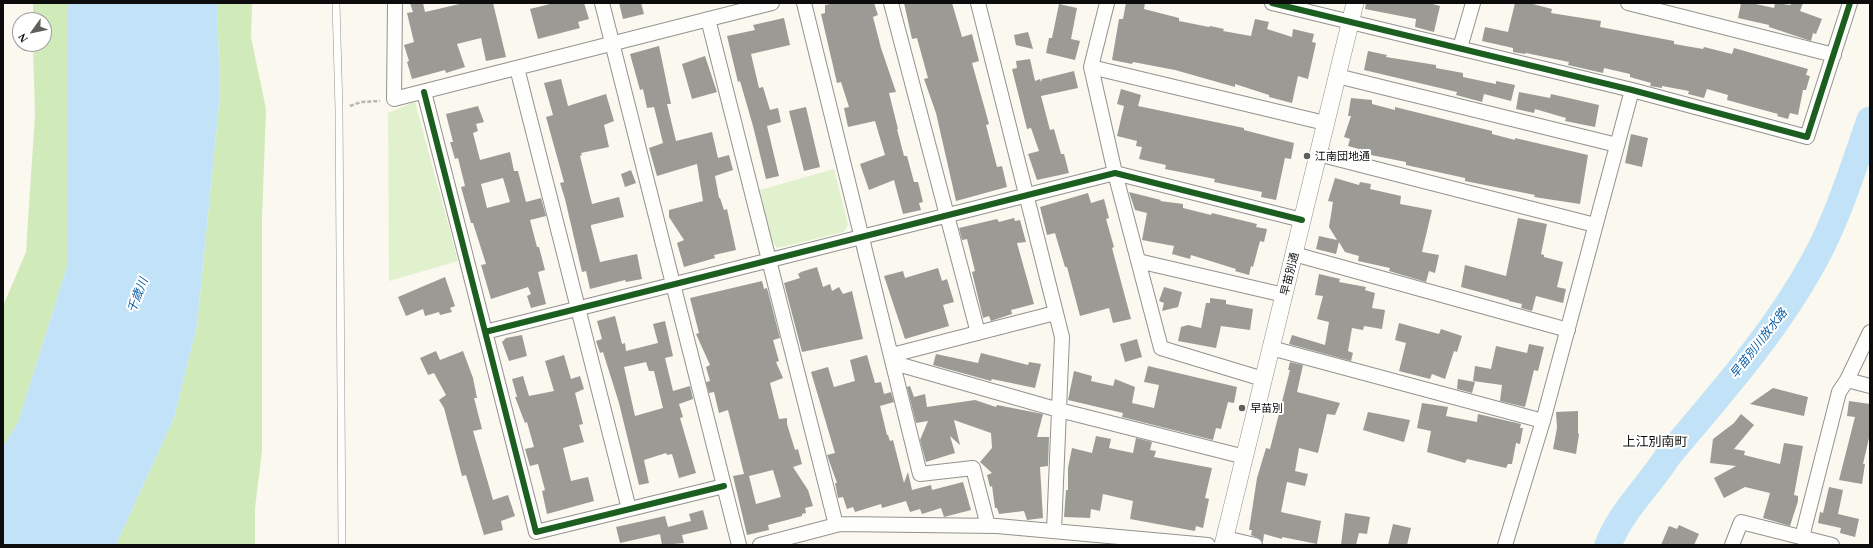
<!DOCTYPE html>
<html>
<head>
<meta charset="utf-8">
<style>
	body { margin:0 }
	#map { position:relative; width:1873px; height:548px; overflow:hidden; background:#faf8ef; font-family:Georgia,serif }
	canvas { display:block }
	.frame { position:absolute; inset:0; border:4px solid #0c0c0c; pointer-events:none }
	.north { position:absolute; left:12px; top:12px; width:40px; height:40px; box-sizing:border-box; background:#fff; border:1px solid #9e9e9e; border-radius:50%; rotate:237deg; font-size:11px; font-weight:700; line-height:16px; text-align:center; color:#0c0c0c }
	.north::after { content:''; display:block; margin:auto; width:14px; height:18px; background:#5f5f5b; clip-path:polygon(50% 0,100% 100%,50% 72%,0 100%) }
</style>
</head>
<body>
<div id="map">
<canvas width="1873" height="548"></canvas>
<div class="frame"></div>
<div class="north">N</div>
</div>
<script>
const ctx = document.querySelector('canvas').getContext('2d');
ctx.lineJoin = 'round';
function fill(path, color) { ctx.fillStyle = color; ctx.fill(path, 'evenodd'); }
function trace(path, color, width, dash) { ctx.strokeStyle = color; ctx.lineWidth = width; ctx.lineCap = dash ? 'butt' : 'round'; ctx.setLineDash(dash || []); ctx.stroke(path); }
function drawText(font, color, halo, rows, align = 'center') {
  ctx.font = font + ' Georgia,"Noto Sans JP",serif'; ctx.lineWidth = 4; ctx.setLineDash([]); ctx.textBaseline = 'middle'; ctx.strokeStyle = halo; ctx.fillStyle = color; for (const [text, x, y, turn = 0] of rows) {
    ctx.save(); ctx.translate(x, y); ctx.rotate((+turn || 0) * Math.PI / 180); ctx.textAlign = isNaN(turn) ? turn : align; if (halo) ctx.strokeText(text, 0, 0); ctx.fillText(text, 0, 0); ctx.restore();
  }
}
fill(new Path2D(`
	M415,102L458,261L389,281L388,113Z
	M834,169L848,225L844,232L777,248L770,238L760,190Z`), '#e2f1cd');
fill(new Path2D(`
	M33,3H68V263L18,422L3,447V306L26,252L35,115L33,44H44V20H33Z
	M217,3H252L251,37L266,109L262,219V451L255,508V545H116L174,418L197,326L220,94Z`), '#d1eaba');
fill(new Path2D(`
	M68,3H217L220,94L197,326L174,418L116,545H3V447L18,422L68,263Z`), '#c2e3f7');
trace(new Path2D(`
	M1608,545C1621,511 1649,486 1668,456C1720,394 1774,334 1813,263C1838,218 1853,168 1870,120`), '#c2e3f7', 27);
fill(new Path2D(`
	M410,3H423L425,12L464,3H493L506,57L486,61L481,38L457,44L465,67L446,73L445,70L412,79L407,62L409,61L404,45L414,42L407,13L413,12Z
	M554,3H584L589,19L578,22L580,28L538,39L530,9Z
	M619,3H641L644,14L623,19Z
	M836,3H874L878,15L873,17L881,48L896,92L889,93L898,129H897L904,156H907L914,182H918L923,202L919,203L921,210L903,214L894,180L869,190L860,164L885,155L875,121L848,127L844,108L849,107L841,82L837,83L821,14L825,13V5Z
	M904,3H952L962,37L972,34L979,61L972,63L989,124L986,125L997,167L1002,166L1007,187L956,201L936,113L924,79L928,78L917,38L912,39Z
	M1126,3H1145L1144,9L1179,18V21L1209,27L1210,26L1224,29L1223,31L1251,36L1255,19L1269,22L1267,29L1292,37L1293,29L1314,34L1312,42L1316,43L1308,79L1298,76L1292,103L1269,97V95L1235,84V87L1175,70L1133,62L1132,64L1112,60L1119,19H1123Z
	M1366,3H1429L1440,6L1434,32L1415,27L1416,19L1365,9Z
	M1515,3H1529L1552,9L1551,13L1601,21L1600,27L1674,41V44L1703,49L1704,47L1732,54L1734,48L1808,69L1806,75L1810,76L1806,90H1803L1798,115L1790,113L1788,119L1777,116L1778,114L1727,100L1728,95L1707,89L1704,98L1688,94L1689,91L1662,86V88L1650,86L1651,83L1630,77V74L1604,68L1603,73L1568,65L1569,62L1526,53L1525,54L1513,52V48L1482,41L1485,27L1508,32Z
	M1741,3H1751L1774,8L1775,3L1790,5L1793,3H1803L1800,11L1822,19L1816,34L1813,33L1811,41L1769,27V25L1738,18Z
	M1059,4L1077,8L1071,39L1080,41L1075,60L1046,53L1049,38H1052Z
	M784,18L790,45L751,54L759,88L763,87L770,110L778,108L781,122L767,126L779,176L766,179L753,126L740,81L738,82L727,36L755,30L753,25Z
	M1028,32L1033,49L1016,45L1014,35Z
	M659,46L671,104H667L676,141L712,132L718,158L729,155L733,170L715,176L719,198H720L724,210L727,209L736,250L714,255L715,258L684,267L677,243L684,240L669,217V210L703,201L697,164L657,176L649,148L663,143L654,107L647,108L643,89L640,90L630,54Z
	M1368,51L1387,55L1386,57L1436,65V68L1463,73V77L1496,84V81L1515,85L1511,101L1484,94L1482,102L1456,95L1457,92L1364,70Z
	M705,56L717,92L692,99L682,64Z
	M1030,59L1035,81L1040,79L1041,82L1042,79L1074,71L1078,88L1041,96L1050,130L1054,129L1061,154H1064L1069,173L1037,180L1028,154L1039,151L1031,128L1027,129L1012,69L1017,68L1016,61Z
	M561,79L568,106L606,94L614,121L604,125L609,147L581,153L582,155L580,156L592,204L619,197L624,217L591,225V227L600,262L637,254L642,279L626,282L625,280L590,289L586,271L582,272L565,199L560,183L564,182L546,117L553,115L544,83Z
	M1121,89L1141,95L1138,106L1244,128V130L1294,143L1291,159L1285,158L1276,200L1261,197L1262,192L1214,182L1215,179L1165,169L1166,165L1139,159L1142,147L1136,146L1137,141L1117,136L1124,106L1117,104Z
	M1519,92L1550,98L1551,94L1599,105L1595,127L1565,121L1566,118L1535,109L1534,113L1516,109Z
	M1351,98L1372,100V104L1395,110V107L1484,129L1492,131V134L1515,140V138L1588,155L1580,204L1534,197L1535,195L1465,181V178L1406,165V162L1366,154V151L1348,146L1350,139L1344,137L1351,116H1348Z
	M478,106L484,122L476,124L478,131L473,133L480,160L510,152L514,171H518L526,202L541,198L546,216L530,220L537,247H539L545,270L538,272L546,304L531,308L527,296L531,294L528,287L491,299L481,265L486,264L473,223H471L461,187L465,186L458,158L455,159L450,142H453L446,114ZM503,178L510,202L487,208L481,184Z
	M806,107L820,167L804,171L789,111Z
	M1631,134L1648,138L1642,167L1625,163Z
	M631,170L636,183L625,187L621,174Z
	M1335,178L1359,185L1360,182L1371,184L1370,189L1401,196L1400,204L1432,210L1422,252L1439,255L1435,273L1429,271L1426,282L1389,271L1390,268L1358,261L1359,256L1345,252L1339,242L1336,254L1316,249L1319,236L1337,240L1329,227L1333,202L1328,201Z
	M1129,192L1161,200L1160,201L1183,204V208L1211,215L1212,213L1257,224L1256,227L1267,229L1264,242L1260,241L1253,267L1251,266L1249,275L1235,271L1236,269L1191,255L1190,259L1172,254L1174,246L1142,240L1147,213L1135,210Z
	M1088,193L1091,203L1104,199L1109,218L1106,219L1114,247L1112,248L1131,319L1113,323L1109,308L1080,316L1067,267H1065L1055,233L1047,235L1040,207Z
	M1014,218L1015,221L1020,220L1026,242L1017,243L1034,304L1011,310L1012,314L991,321L989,316L983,318L972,272L975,271L967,239L962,240L959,228L997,219L999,222Z
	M1518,218L1547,224L1541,254L1544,255V257L1563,262L1557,287L1566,289L1563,303L1536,296L1532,311L1521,308L1522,304L1509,301V300L1461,287L1465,265L1506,276Z
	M817,267L823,287L830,284L832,291L839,287L843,294L852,291L863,339L802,352L784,283L800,278L798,274L801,272Z
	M938,268L942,281L947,279L954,302L943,305L949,326L905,339L884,276L903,271L905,278Z
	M1319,274L1340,279L1339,282L1366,287L1365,290L1375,293L1372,308L1385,310L1382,329L1364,326L1363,330L1352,328L1348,351L1353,353L1351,361L1289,344L1292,335L1325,345L1329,322L1317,319L1323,296L1315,295Z
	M445,277L455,306L450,308L452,312L440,315L439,312L425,316L423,309L406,316L398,297Z
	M762,281L764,289L767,288L780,338L773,340L779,361L776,362L783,378L770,383L779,419L787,418V424L795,450L798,449L802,464L793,467L808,490L813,506L805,508L806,513L802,514V516L768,525L769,530L747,535L733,476L744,474L728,410L719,413L714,392L709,393L706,382L710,381L706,367L710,365L696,334L699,333L690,298ZM773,470L781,497L756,504L749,476Z
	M1164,287L1182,292L1178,307L1162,311L1164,303L1159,301Z
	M1210,298L1226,300V304L1253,309L1250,330L1221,326L1216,348L1178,341L1181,327L1188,325L1201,328L1206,303H1210Z
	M615,316L622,344L625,343L626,351L658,343L653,324L665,321L673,356L665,358L673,391L690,386L693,399L679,404L683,417L680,418L696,473L679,478L672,454L667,455L666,453L644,460L649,483L639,485L619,403L603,352L600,353L596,341L602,339L597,321ZM646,362L649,371H654L663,408L635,416L624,367Z
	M1399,323L1439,334L1441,329L1462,336L1457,352L1454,351L1445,379L1432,374L1430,379L1399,371L1406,343L1395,340Z
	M522,335L527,356L509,361L502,342L506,338Z
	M1137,339L1142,357L1125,362L1120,344Z
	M1529,344L1544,347L1538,371L1534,370L1525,407L1500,401L1502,385L1473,381L1475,366L1491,369L1496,346L1527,353Z
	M436,351L440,360L463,351L473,378L477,398H474L482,429L473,431L493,500L508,495L515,516L501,521L503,530L484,535L466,475L462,476L444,408L439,400L446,395L434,373L428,375L420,358Z
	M981,353L1028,365L1029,362L1041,364L1035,388L992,379L991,381L933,365L936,354L978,363Z
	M564,355L571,379L580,376L584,389L575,393L583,424L579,425L584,442L563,448L571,481L588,477L594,501L547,514L542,491L545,490L538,464L530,466L525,449L534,447L527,422L525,423L515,397H517L512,379L523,376L529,396L554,391L545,361Z
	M867,355L875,383L881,382L884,394L891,392L894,402L880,406L887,435H888L890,441L893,440L904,483L908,472L912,490L931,485L932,490L963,482L971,510L944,517L941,508L922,514L920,509L910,512L906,501L882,508L881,504L855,512L853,507L847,509L843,497L838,498L835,483H837L827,455L835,453L811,372L828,367L834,387L855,381L850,360Z
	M1290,362L1303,365L1297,392L1340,403L1335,415L1327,414L1318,453L1299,448L1295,471L1308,474L1305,486L1287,482L1281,512L1321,521L1317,544L1282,537V539L1264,534L1263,542L1260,539L1251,535L1252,530H1249L1257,478L1266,448L1270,449L1290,370H1288Z
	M1148,366L1237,387L1234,403L1228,402L1221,429L1216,428L1213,440L1122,417L1123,413L1068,400L1074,371L1092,376L1091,381L1113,386L1115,379L1135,387L1132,403L1154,408L1159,385L1144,382Z
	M1458,379L1475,382L1472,393L1457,389Z
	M910,386L914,397L925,394L927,407L975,400L996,407L997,405L1043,414L1037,437H1049L1048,466L1040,467L1043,518L1027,520L1024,511L999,514L997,508H995L992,486L990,487L987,475L992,473L980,462L992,448L991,433L954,420L960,445L950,436L955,453L926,462L920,440L928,421L916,423L907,387Z
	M1773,388L1808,397L1804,416L1750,404Z
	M1849,401L1870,404V434L1863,464H1865L1862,484L1839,480L1855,417L1847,416Z
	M1422,403L1448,407L1446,416L1477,422L1478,414L1521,424L1520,428H1523L1520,444L1516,443L1512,464H1508L1506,468L1467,459L1465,463L1427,452L1431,431L1417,428Z
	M1578,411V433L1579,434L1576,454L1553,449L1557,428L1556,412Z
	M1368,412L1410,420L1404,442L1363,430Z
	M1741,414L1754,425L1734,449L1745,451L1744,455L1780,464L1784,443L1803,446L1794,495L1798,496V501L1790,526L1763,518L1770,493L1745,487L1724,498L1714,478L1736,466L1710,463L1713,439L1734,423Z
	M1096,436L1111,439L1109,448L1133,453L1136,438L1152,442L1150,450L1156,451L1154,457L1212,468L1205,498L1209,499L1203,528L1196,526L1195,531L1130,519L1133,501L1103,494L1100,511L1091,509L1090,518L1064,517L1066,490H1068V468L1072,448L1092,453Z
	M1829,487L1843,490L1838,514L1859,519L1855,537L1840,533L1841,528L1818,523L1820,512L1823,513Z
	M703,510L708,529L682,535L684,543L662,545L660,534L620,543L616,527L665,516L668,527L691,521L689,514Z
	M1345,513L1370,517L1367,534L1359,533L1356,545H1341Z
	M1393,524L1411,528L1407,545H1388Z
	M1679,525L1699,534L1694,545H1661L1669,526L1677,529Z`), '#9c9a95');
const service = new Path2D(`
	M336,3L339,109L342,545`);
const minor = new Path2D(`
	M395,3L394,99L772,3
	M602,3L739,545
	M804,3L920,474L973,468L988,526
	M891,3L978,333
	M978,3L1062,337L1054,531
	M1107,3L1091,67L1115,173L1161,348L1263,379
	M1272,3L1632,90L1807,137L1850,3
	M1628,3L1834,55
	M708,19L836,525
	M1460,48L1473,3
	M1091,67L1325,123
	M517,68L629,509
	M1337,76L1617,145
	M424,92L536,532L724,486
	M1318,154L1595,225
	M1294,254L1568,330
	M1138,261L1284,295
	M485,332L1115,173L1302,220
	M1271,348L1543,421
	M892,355L1055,313
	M894,363L1059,410L1245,457
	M1847,380L1870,386
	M1802,537L1839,392L1847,380L1870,332
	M1225,538L1255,545
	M760,545L840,524L997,526L1208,545
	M1505,545L1543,421L1632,90
	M1732,545L1741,522L1832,545`);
const tertiary = new Path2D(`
	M1223,545L1355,3`);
trace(service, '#93928e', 8);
trace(minor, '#93928e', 16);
trace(tertiary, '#93928e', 18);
trace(new Path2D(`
	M350,106L361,102L380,101`), '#b7b7b5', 2.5, [4, 2]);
trace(service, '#fefefd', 7);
trace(minor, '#fefefd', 14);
trace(tertiary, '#fefefd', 17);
trace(new Path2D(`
	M1272,3L1632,90L1807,137L1850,3
	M424,92L536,532L724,486
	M485,332L1115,173L1302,220`), '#1b5e20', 6);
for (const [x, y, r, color] of [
	[1307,156,4,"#5f5f5b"],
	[1242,408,4,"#5f5f5b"]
]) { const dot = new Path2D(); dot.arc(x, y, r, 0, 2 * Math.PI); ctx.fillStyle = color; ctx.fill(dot); trace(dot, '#fff', 1.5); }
drawText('11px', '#0c0c0c', '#fff', [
	["江南団地通",1315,156],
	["早苗別",1250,408]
], 'left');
drawText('11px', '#0c0c0c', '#fff', [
	["早苗別通",1289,274,-76]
]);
drawText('italic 12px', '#0b5ea7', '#fff', [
	["千歳川",137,295,-69],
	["早苗別川放水路",1758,343,-52]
]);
drawText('13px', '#0c0c0c', '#fff', [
	["上江別南町",1655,441]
]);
</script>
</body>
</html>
